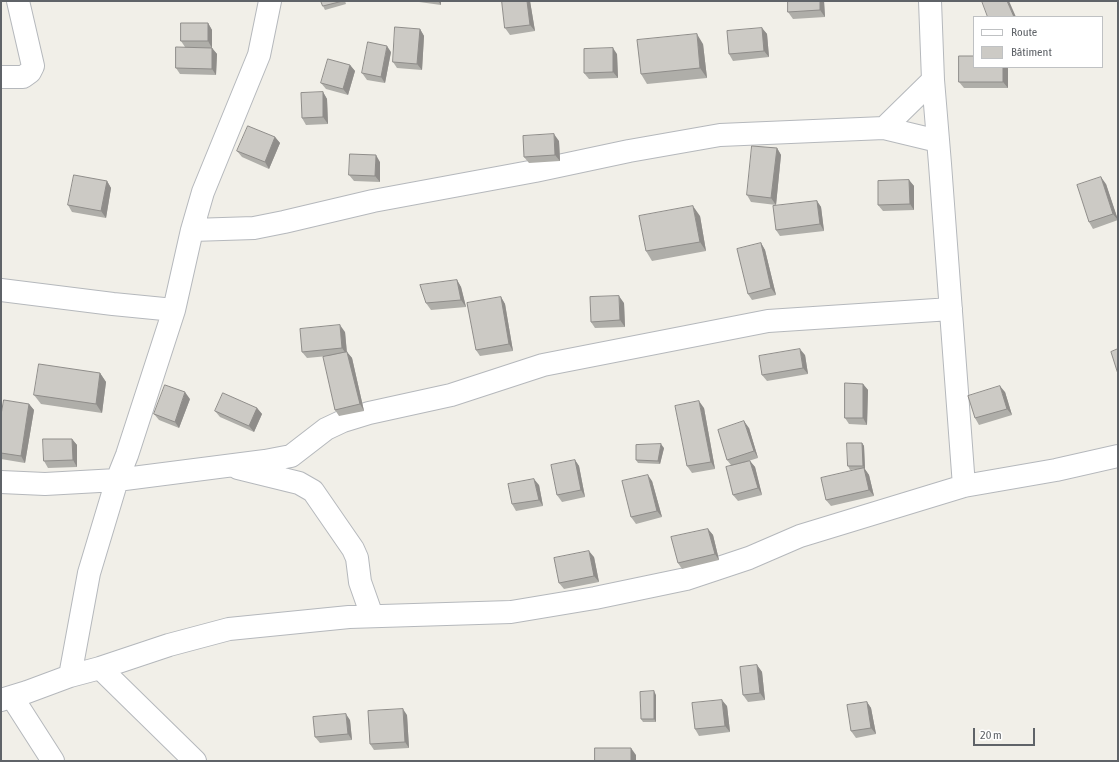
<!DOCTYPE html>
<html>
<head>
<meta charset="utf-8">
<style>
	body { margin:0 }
	#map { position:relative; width:1119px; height:762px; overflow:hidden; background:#f1efe8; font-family:"Asap Condensed",sans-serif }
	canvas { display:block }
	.frame { position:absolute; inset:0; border:2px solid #5f6368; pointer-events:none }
	.legend { position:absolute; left:973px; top:16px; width:130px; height:52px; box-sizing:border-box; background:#fff; border:1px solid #bfc1c3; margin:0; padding:5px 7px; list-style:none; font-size:12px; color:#5f6368 }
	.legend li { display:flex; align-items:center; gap:8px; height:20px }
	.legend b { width:20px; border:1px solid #bfc1c3 }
	.scale { position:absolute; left:973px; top:728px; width:62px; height:18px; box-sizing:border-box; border:2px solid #5f6368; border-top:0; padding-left:5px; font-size:12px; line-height:14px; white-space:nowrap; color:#5f6368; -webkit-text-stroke:3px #fff; paint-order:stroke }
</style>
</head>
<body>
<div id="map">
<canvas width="1119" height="762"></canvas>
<div class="frame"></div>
<ul class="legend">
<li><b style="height:5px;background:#fff"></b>Route</li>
<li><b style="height:11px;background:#cccac5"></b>Bâtiment</li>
</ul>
<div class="scale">20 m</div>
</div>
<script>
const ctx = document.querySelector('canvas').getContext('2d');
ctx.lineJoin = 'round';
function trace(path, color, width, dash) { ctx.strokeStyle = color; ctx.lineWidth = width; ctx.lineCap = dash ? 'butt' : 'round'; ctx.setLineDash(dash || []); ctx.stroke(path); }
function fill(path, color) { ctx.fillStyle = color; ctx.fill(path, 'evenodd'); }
const minor = new Path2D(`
	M930,1L933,80L940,164L964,486
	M1,77H23L30,72L33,66L18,1
	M884,128L933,80
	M192,230L254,228L284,222L373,201L535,171L629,151L720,135L884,128L938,141
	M1,290L113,304L174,310L192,230L203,192L259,55L270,1
	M951,309L768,321L543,365L451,395L369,413L343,421L326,429L291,456L265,461L117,480L89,573L70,676L100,668L169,645L229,629L349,617L511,612L595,598L686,579L749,558L800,536L964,486L1056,470L1118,456
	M238,468L299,483L313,491L353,549L357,558L360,582L372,616
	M1,482L45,484L117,480L127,455L174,310
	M100,668L195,761
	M12,697L53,761
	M1,700L27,692L70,676`);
trace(minor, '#b5b8bc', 24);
trace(minor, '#fff', 22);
fill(new Path2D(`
	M321,1H345L346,4L325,10L323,6Z
	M412,1H441V5Z
	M502,1H530L535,31L510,35L505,28Z
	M788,1H824L825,17L793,19L788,12Z
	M208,23L212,30V48L217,54L216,75L180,74L176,68L185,47L181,41Z
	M762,28L767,34L769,57L733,61L729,54Z
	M420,29L424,36L422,70L397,68L393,62Z
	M703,44L707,78L647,84L641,74Z
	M391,52L385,83L367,80L362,73Z
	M617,54L618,78L589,79L584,73Z
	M350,65L355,71L348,95L326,89L321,83Z
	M1008,67V88H964L959,82Z
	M323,92L327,99L328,124L306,125L302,118Z
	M275,137L280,143L269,169L242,157L237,151Z
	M559,141L560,161L529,163L524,157Z
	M777,148L781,155L776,205L751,202L747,195Z
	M380,162V182L354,181L349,175Z
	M909,180L914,186V210L883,211L878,205Z
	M107,181L111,188L106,218L72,212L68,205Z
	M1106,184L1118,220L1093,229L1089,222Z
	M817,201L821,207L824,231L780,236L776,230Z
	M700,216L706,251L652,261L646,251Z
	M761,243L765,250L776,295L752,300L748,294Z
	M457,280L461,287L466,307L431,310L426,303Z
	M501,297L505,304L513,351L480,356L476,350Z
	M624,303L625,327L595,328L591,322Z
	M345,332L347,352L352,358L364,411L339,416L335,410L328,356L307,358L302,352Z
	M805,355L808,374L767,381L762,375Z
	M100,373L106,382L102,413L41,404L34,395Z
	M863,384L868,390L867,425L849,424L845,418Z
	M1005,392L1012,415L979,425L975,418Z
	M190,399L179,428L159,420L154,414Z
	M29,404L34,410L25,463L1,459V415Z
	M257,408L262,414L254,432L220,417L215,411Z
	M704,408L715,469L692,473L687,466Z
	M749,428L758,458L745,462L750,461L755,467L762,495L738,501L733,495L731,465L727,460Z
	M72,439L77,445V467L48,468L44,461Z
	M862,443L864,446L865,469L869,475L874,496L831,506L826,500L859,469L850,470L848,466Z
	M664,448L660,464L638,463L636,460Z
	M575,460L579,466L585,497L562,502L557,495Z
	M652,481L662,517L636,524L631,517Z
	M539,485L543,506L516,511L512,504Z
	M708,529L713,535L719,560L682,569L678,563Z
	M594,557L599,582L564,589L559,583Z
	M757,665L762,672L765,700L748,702L743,695Z
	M656,695V722H643L641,719Z
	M867,702L871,708L876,734L856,738L851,731Z
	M727,706L730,732L699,736L695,729Z
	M407,715L409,748L374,750L370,744Z
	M350,720L352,740L320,743L315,737Z`), '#afaea9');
fill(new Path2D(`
	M438,1H441V5Z
	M527,1H530L535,31L530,25Z
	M820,1H824L825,17L820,10Z
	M1007,1H1009L1016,17H1014Z
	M208,23L212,30V48L208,41Z
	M762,28L767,34L769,57L764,51Z
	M420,29L424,36L422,70L417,64Z
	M697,34L703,44L707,78L700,68Z
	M387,46L391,52L385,83L381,77Z
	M212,48L217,54L216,75L212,69Z
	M613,48L617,54L618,78L613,72Z
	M350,65L355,71L348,95L343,89Z
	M1003,67H1008V88L1003,82Z
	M323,92L327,99L328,124L323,117Z
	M554,134L559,141L560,161L555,155Z
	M275,137L280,143L269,169L265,162Z
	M777,148L781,155L776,205L771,198Z
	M376,155L380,162V182L375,176Z
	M1101,177L1106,184L1118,220L1113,214Z
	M909,180L914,186V210L910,204Z
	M107,181L111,188L106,218L101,211Z
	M817,201L821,207L824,231L820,224Z
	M693,206L700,216L706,251L700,242Z
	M761,243L765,250L776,295L771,288Z
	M457,280L461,287L466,307L461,300Z
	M619,296L624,303L625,327L620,320Z
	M501,297L505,304L513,351L509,344Z
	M340,325L345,332L347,355L342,348Z
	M800,349L805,355L808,374L803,368Z
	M347,352L352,358L364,411L360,404Z
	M100,373L106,382L102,413L96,404Z
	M863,384L868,390L867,425L863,418Z
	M1000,386L1005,392L1012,415L1007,409Z
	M185,392L190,399L179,428L175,422Z
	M699,401L704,408L715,469L711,462Z
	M29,404L34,410L25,463L21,456Z
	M257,408L262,414L254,432L249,426Z
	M744,421L749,428L758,458L754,451Z
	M72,439L77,445V467L73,460Z
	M862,443L864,446L865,469L863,466Z
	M661,444L664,448L660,464L658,461Z
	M575,460L579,466L585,497L581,490Z
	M750,461L755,467L762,495L758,488Z
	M864,468L869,475L874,496L869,490Z
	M648,475L652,481L662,517L657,511Z
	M534,479L539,485L543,506L539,500Z
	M708,529L713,535L719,560L715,554Z
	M589,551L594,557L599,582L594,576Z
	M757,665L762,672L765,700L760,693Z
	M654,691L656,695V722L654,719Z
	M722,700L727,706L730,732L725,726Z
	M867,702L871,708L876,734L871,728Z
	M403,709L407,715L409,748L405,742Z
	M346,714L350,720L352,740L348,734Z
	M631,748L636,755V761H631Z`), '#8f8d8a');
const building = new Path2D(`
	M321,1H343L323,6Z
	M502,1H527L530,25L505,28Z
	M788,1H820V10L788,12Z
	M982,1H1007L1014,17H988Z
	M181,23H208V41H181Z
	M395,27L420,29L417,64L393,62Z
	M762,28L764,51L729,54L727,31Z
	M697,34L700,68L641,74L637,40Z
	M368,42L387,46L381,77L362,73Z
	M176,47L212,48V69L176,68Z
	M613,48V72L584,73V49Z
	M959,56H974V67H1003V82H959Z
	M328,59L350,65L343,89L321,83Z
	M323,92V117L302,118L301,93Z
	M248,126L275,137L265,162L237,151Z
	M554,134L555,155L524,157L523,136Z
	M752,146L777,148L771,198L747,195Z
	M350,154L376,155L375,176L349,175Z
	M74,175L107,181L101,211L68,205Z
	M1101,177L1113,214L1089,222L1077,185Z
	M909,180L910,204L878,205V181Z
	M817,201L820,224L776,230L773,206Z
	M693,206L700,242L646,251L639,216Z
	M761,243L771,288L748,294L737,249Z
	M457,280L461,300L426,303L420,285Z
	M619,296L620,320L591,322L590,297Z
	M501,297L509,344L476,350L467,303Z
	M340,325L342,348L302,352L300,329Z
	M800,349L803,368L762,375L759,356Z
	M1118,349V374L1111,352Z
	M347,352L360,404L335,410L323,357Z
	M39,364L100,373L96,404L34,395Z
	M845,383L863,384V418H845Z
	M165,385L185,392L175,422L154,414Z
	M1000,386L1007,409L975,418L968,396Z
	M223,393L257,408L249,426L215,411Z
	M4,400L29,404L21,456L1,453V415Z
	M699,401L711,462L687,466L675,406Z
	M744,421L754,451L727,460L718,430Z
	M43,439H72L73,460L44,461Z
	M847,443H862L863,466H848Z
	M661,444L658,461L636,460V445Z
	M575,460L581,490L557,495L551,465Z
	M750,461L758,488L733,495L726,467Z
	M864,468L869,490L826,500L821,478Z
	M648,475L657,511L631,517L622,481Z
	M534,479L539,500L512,504L508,484Z
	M708,529L715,554L678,563L671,537Z
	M589,551L594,576L559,583L554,558Z
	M757,665L760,693L743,695L740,667Z
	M654,691V719H641L640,692Z
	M722,700L725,726L695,729L692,703Z
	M867,702L871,728L851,731L847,705Z
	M403,709L405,742L370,744L368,711Z
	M346,714L348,734L315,737L313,717Z
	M595,748H631V761H595Z`);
fill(building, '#cccac5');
trace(building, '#8f8d8a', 1);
</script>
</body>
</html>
